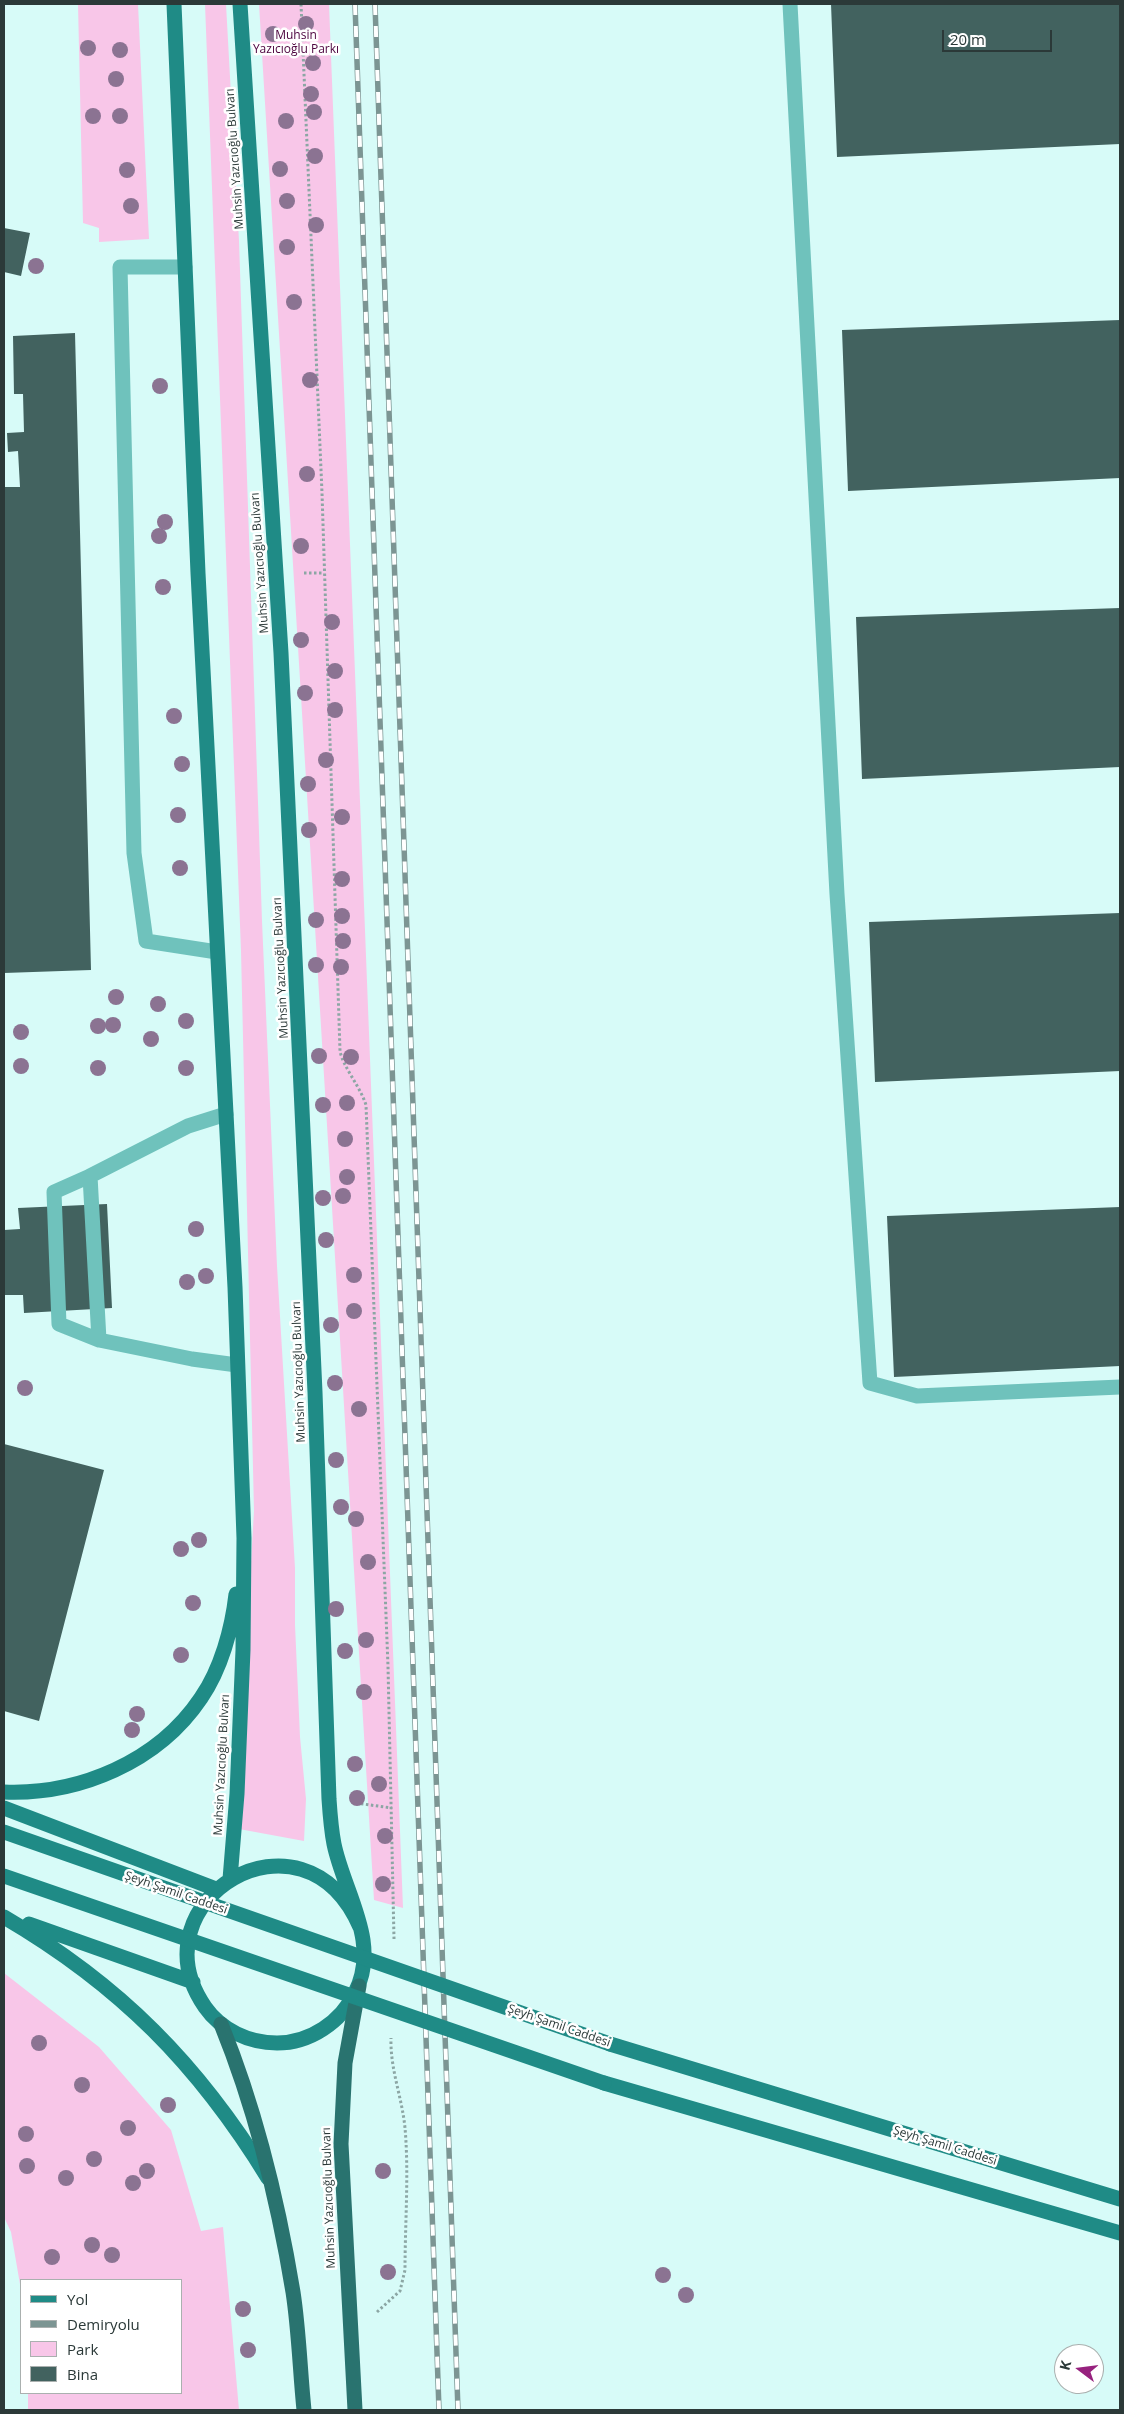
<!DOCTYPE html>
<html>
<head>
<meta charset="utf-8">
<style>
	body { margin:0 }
	#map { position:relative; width:1124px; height:2414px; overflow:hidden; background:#d7fbf8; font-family:"Open Sans",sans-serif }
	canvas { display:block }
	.frame { position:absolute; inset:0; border:5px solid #2b3938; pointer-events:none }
	.legend { position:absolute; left:20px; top:2279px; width:162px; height:115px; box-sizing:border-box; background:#fff; border:1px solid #aab0af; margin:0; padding:6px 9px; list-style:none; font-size:15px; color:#2b3938 }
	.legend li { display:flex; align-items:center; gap:10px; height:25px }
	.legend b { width:25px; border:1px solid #aab0af }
	.north { position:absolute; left:1054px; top:2344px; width:50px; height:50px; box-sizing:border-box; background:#fff; border:1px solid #aab0af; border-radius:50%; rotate:285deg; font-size:14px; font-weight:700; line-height:20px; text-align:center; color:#2b3938 }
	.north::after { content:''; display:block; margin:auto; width:18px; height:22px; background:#97227e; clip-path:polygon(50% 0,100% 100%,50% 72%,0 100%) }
	.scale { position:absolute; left:942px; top:30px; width:110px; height:22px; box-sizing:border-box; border:2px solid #2b3938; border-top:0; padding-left:6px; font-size:15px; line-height:18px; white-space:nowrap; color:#2b3938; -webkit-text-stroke:4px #fff; paint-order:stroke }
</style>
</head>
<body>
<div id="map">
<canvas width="1124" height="2414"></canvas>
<div class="frame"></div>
<ul class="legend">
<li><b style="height:6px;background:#1f8b86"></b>Yol</li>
<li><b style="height:6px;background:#7c9593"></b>Demiryolu</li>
<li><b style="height:14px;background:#f8c6e8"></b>Park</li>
<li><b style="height:14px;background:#42625f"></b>Bina</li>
</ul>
<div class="north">K</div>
<div class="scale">20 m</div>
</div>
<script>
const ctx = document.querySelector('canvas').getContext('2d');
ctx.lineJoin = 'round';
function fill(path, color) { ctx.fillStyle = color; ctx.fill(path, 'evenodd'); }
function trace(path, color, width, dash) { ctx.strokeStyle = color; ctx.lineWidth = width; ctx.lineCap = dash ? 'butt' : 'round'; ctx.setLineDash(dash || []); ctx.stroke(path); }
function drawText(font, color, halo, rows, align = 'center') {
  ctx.font = font + ' "Open Sans",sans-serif'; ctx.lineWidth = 5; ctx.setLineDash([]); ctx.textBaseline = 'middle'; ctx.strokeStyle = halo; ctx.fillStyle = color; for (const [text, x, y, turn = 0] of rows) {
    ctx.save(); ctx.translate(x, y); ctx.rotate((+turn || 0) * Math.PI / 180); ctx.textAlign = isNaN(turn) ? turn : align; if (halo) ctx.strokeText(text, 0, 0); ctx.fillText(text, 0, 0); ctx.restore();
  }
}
fill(new Path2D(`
	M78,4H138L149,239L99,242V228L83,223Z
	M205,4H226L239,241L262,921L277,1266L295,1568V1625L300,1737L306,1799L304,1841L239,1829L241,1735L254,1511L241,951Z
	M259,4H329L403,1908L374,1900Z
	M4,1973L99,2047L171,2130L201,2231L223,2227L239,2410H28V2393H181V2280H21V2290L11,2232L4,2217Z`), '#f8c6e8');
fill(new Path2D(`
	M831,4H1120V144L837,157Z
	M4,228L30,233L21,276L4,272Z
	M1120,320V478L848,491L842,330Z
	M75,333L91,970L4,973V487H20L18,451L8,452L7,433L24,432L23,394H14L13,336Z
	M1120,608V767L862,779L856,617Z
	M1120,913V1071L875,1082L869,922Z
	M107,1204L112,1308L24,1313L23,1295H4V1230L20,1229L18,1208Z
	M1120,1207V1366L894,1377L887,1216Z
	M4,1444L104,1470L39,1721L4,1711Z`), '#42625f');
trace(new Path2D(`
	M301,4L322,493L340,1051C343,1067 360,1086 366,1105L388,1666L394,1939
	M304,573H324
	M356,1803L392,1808
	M377,2312L400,2291L405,2270C405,2224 409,2173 405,2128C402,2097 390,2069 391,2038`), '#8ca6a4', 3, [2.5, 2.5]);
trace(new Path2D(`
	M185,267H120L134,853L146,941L217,952
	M226,1114L188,1126L90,1176L99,1340L192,1359L237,1365
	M90,1176L54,1192L59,1324L99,1340`), '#6fc2bc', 15);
trace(new Path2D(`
	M790,4L837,894L870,1383L917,1396L1120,1387`), '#6fc2bc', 15);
trace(new Path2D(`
	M174,4L198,573L235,1287L244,1538L243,1650L237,1794L230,1879
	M240,4L281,653L315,1392L329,1799C330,1814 331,1829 334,1844C344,1893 381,1942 355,1993C341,2022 310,2043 277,2043C249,2043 221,2030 205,2007C132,1901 303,1796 360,1927
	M4,1792C79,1795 158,1762 201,1698C221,1669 232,1629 236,1594
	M4,1808L216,1889
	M4,1917C120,1985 198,2064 268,2178
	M29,1924L193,1982
	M610,2044L1120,2199
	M604,2083L1120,2233`), '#1f8b86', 15);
trace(new Path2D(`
	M221,2024C256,2110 278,2201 293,2292C299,2331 300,2371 304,2410
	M355,2410L341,2144L345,2063L359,1986`), '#29736f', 15);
const rail = new Path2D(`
	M355,4L439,2410
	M375,4L458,2410`);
trace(rail, '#7c9593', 5.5);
trace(rail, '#fff', 4, [11]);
trace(new Path2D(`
	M4,1832L610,2044
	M4,1876L604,2083`), '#1f8b86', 15);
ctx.fillStyle = '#8b7392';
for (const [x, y] of [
	[306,24],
	[273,34],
	[88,48],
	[120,50],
	[313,63],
	[116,79],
	[311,94],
	[314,112],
	[93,116],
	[120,116],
	[286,121],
	[315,156],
	[280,169],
	[127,170],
	[287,201],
	[131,206],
	[316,225],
	[287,247],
	[36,266],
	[294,302],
	[310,380],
	[160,386],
	[307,474],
	[165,522],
	[159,536],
	[301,546],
	[163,587],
	[332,622],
	[301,640],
	[335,671],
	[305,693],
	[335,710],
	[174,716],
	[326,760],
	[182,764],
	[308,784],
	[178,815],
	[342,817],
	[309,830],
	[180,868],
	[342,879],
	[342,916],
	[316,920],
	[343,941],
	[316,965],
	[341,967],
	[116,997],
	[158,1004],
	[186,1021],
	[113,1025],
	[98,1026],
	[21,1032],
	[151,1039],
	[319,1056],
	[351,1057],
	[21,1066],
	[98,1068],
	[186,1068],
	[347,1103],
	[323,1105],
	[345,1139],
	[347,1177],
	[343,1196],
	[323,1198],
	[196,1229],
	[326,1240],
	[354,1275],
	[206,1276],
	[187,1282],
	[354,1311],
	[331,1325],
	[335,1383],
	[25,1388],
	[359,1409],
	[336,1460],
	[341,1507],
	[356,1519],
	[199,1540],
	[181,1549],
	[368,1562],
	[193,1603],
	[336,1609],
	[366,1640],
	[345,1651],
	[181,1655],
	[364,1692],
	[137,1714],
	[132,1730],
	[355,1764],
	[379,1784],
	[357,1798],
	[385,1836],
	[383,1884],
	[39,2043],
	[82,2085],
	[168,2105],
	[128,2128],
	[26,2134],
	[94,2159],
	[27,2166],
	[147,2171],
	[383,2171],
	[66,2178],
	[133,2183],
	[92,2245],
	[112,2255],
	[52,2257],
	[388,2272],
	[663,2275],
	[686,2295],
	[243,2309],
	[248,2350]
]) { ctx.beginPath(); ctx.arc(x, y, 8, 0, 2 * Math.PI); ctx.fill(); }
drawText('12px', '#4c033e', '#fff', [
	["Muhsin",296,36],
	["Yazıcıoğlu Parkı",296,50]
]);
drawText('12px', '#2b3938', '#fff', [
	["Muhsin Yazıcıoğlu Bulvarı",235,159,-94],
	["Muhsin Yazıcıoğlu Bulvarı",260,563,-94],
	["Muhsin Yazıcıoğlu Bulvarı",281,968,-93],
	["Muhsin Yazıcıoğlu Bulvarı",299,1372,-92],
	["Muhsin Yazıcıoğlu Bulvarı",222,1765,-87],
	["Şeyh Şamil Caddesi",176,1893,19],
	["Şeyh Şamil Caddesi",559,2026,19],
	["Şeyh Şamil Caddesi",945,2146,17],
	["Muhsin Yazıcıoğlu Bulvarı",329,2198,-92]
]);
</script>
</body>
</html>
